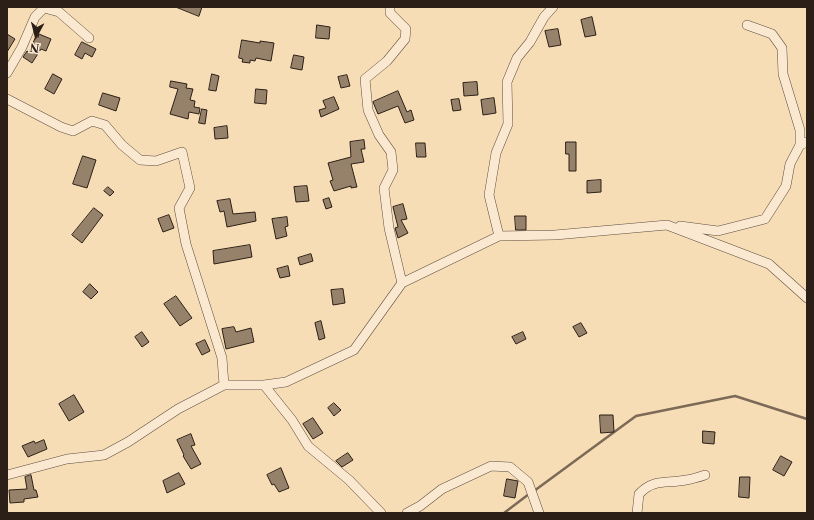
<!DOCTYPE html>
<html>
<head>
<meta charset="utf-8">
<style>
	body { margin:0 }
	#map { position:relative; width:814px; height:520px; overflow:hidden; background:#f7ddb6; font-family:"Libre Caslon Text",serif }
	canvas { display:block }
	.frame { position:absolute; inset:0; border:8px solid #2c1f17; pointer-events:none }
	.north { position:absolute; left:16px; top:16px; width:40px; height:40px; -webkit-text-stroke:3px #fae9d0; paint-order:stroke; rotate:187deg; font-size:11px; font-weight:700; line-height:16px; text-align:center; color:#2c1f17 }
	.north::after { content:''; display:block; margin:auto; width:14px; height:18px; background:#2c1f17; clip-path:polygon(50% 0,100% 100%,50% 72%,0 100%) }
</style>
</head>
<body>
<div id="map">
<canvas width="814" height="520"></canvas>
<div class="frame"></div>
<div class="north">N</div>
</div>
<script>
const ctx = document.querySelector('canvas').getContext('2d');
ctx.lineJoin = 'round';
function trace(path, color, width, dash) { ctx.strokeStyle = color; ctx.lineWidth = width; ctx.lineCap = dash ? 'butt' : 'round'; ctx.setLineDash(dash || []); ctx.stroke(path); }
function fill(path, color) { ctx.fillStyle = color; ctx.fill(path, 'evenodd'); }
trace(new Path2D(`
	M534,491L636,416L735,396L807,419
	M504,513L529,494`), '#7c6a56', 2.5);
const building = new Path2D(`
	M176,7H202L199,16Z
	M592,17L596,35L585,37L581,20Z
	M317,25L330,27L329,39L316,38Z
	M558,29L561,45L549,47L545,31Z
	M7,34L15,39L7,52Z
	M39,34L51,39L46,51L41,49L32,63L23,57L27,51L29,52L36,36L38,37Z
	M242,40L260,43V41L274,43L271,61L256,58L255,61L250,60V63L242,62L243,59L239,58Z
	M82,42L96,49L92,57L85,53L82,59L75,55Z
	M294,55L304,57L302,70L291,68Z
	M53,74L62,79L54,94L45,89Z
	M212,74L219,76L216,91L209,90Z
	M347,75L350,86L341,88L338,77Z
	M171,81L187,84L186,88L193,89L190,100L195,101L194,107L200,108L199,114L189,112L188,119L170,114L178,89L170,87Z
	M477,82L478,95L464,96L463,83Z
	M256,89L267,90L266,104L255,103Z
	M398,91L407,112L411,110L414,120L405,123L398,106L378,114L373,102Z
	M103,93L120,98L116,111L99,105Z
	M334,97L339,109L321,117L319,110L326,108L323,101Z
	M494,98L496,113L483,115L481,100Z
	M459,99L461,110L453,111L451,100Z
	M202,109L207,110L205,124L199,123Z
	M227,126L228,138L215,139L214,128Z
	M364,140L365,149H361L364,162L351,164L357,187L351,188V186L334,191L330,181L333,180L328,163L351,157L350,142Z
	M566,142H576V171H569V154H566Z
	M416,143H425L426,157H417Z
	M83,156L96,160L87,188L73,184Z
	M601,180V192L587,193V181Z
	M307,186L309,201L296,202L294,187Z
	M108,187L114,192L110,196L104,191Z
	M329,198L332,207L326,209L323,200Z
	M230,199L233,214L255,212L256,221L227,227L224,211L220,212L217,201Z
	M403,204L407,219L401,220L408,233L398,238L395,228L398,227L393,207Z
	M94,208L103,215L82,243L72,235Z
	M169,215L174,228L163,232L158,219Z
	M515,216H526V230H516Z
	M287,217L288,226L285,227L287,236L276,239L272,219Z
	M250,245L252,257L214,264L213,251Z
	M311,254L313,261L300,265L298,258Z
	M288,266L290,276L280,278L277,269Z
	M90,284L98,292L91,299L83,292Z
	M343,289L345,303L333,305L331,290Z
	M176,296L192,318L180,326L164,304Z
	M321,321L325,338L319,340L315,323Z
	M581,323L587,333L579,337L573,327Z
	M234,327L236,332L251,328L254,342L226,349L222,329Z
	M142,332L149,342L142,347L135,337Z
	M523,332L526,339L516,344L512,337Z
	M205,340L210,351L202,355L196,344Z
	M74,395L84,412L69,421L59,404Z
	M334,403L341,410L334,416L328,408Z
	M600,415H613L614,432L601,433Z
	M313,418L323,433L313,439L303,424Z
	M703,431L715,432L714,444L703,443Z
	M191,434L195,445L191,446L201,464L191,469L183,456L184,455L177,440Z
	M44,440L47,449L28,457L22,446L34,441L35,443Z
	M348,453L353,460L342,467L336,461Z
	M781,456L792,462L784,476L773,470Z
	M281,468L289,488L279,492L274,484L272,485L267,475Z
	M179,473L185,484L167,493L163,481Z
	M31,475L34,490H36L38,497L24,499V502L10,503L9,490L27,489L25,477Z
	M740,477H750L749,498L739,497Z
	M507,479L518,481L515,498L504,496Z`);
fill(building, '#96826a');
trace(building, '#2c1f17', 1);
const minor = new Path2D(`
	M390,7V13L406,29L405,39L387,61L365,79L368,110L379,135L391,152L393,170L384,188L389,228L402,283
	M747,25L772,34L782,48L783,74L800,130V145
	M7,73L22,47L35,17L44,8L59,12L89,38
	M7,99L61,127L73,131L92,121L105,125L122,145L140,160L156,161L182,152L190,188L179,208L186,244L222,358L224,385
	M680,226L718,231L765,219L786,186L790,164L800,145L807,142
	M499,236L489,195L496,153L508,124L507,82L517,58L530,42L544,17L553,7
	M264,385L292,420L308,446L349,480L381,513
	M7,475L67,459L104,455L128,442L178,409L224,385H264L286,382L354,350L402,283L499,236L555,235L667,225L769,264L807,298
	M407,513L420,506L442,489L491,466L510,467L528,482L539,513
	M637,513L639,494C654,478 667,484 686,480C693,479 699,477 705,475`);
trace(minor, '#5f4e3f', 10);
trace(minor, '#fae9d0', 9);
</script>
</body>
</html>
